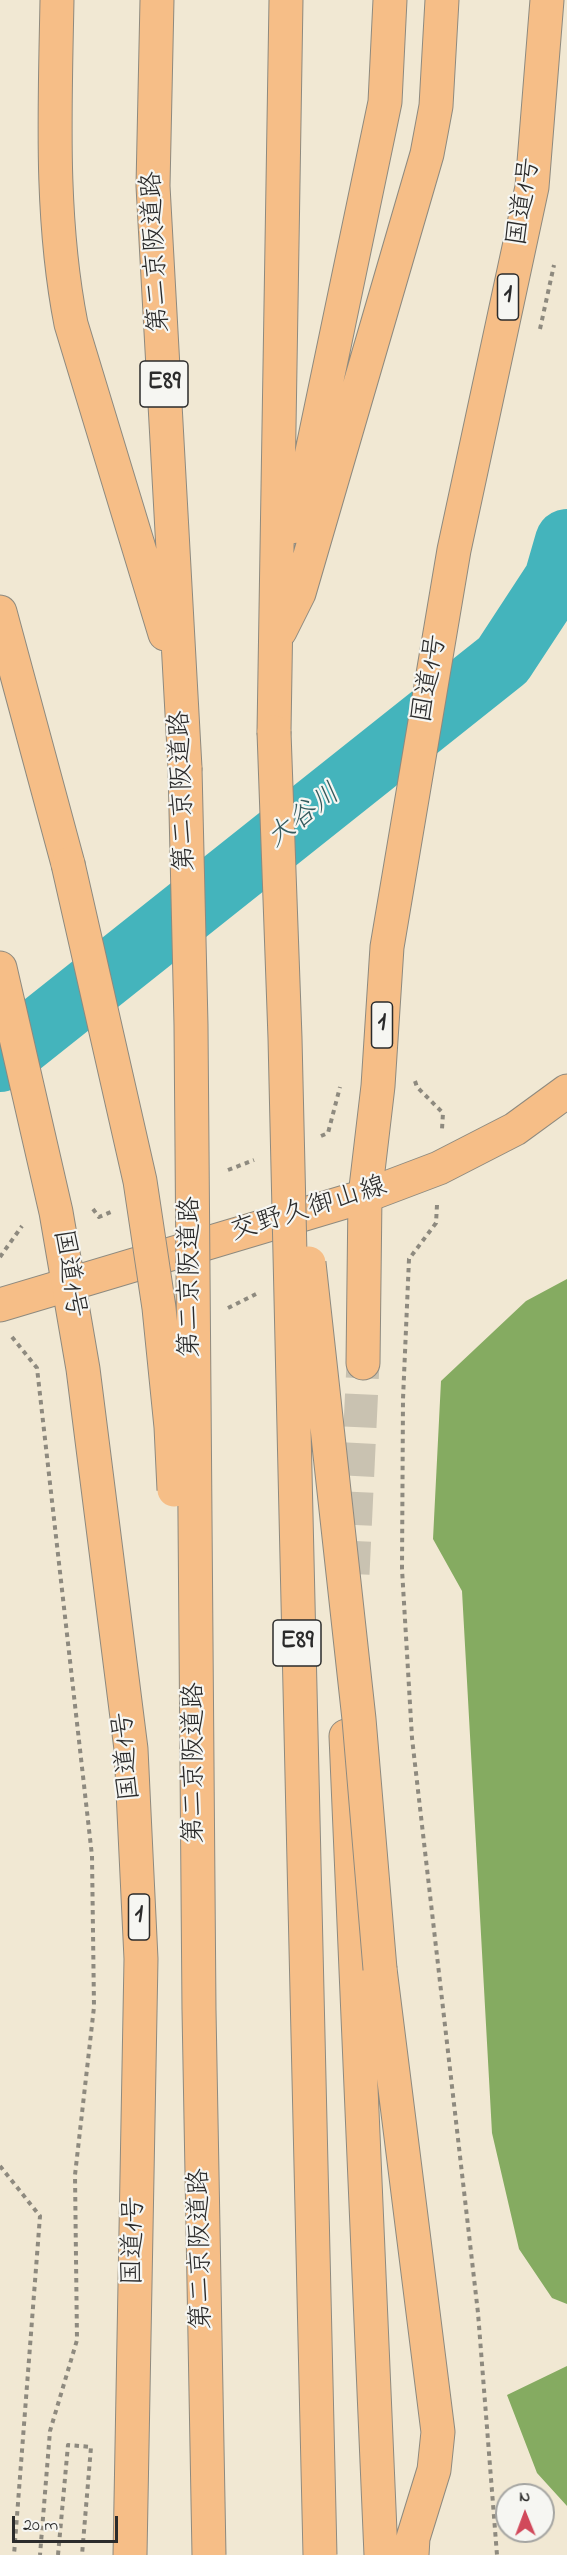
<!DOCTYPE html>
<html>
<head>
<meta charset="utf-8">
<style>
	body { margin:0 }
	#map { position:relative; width:567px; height:2555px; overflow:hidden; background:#f1e8d3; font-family:"Indie Flower",sans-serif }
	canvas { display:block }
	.north { position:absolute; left:495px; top:2483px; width:60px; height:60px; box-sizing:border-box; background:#f6f6f2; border:2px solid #a5a5a2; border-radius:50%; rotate:359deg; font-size:16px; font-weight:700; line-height:24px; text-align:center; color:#2b2b2b }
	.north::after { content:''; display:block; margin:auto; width:21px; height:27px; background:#d1495b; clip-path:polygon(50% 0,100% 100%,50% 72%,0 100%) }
	.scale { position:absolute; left:12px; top:2516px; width:106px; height:27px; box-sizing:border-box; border:3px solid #2b2b2b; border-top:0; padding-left:8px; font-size:18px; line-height:21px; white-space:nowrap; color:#2b2b2b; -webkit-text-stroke:4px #f6f6f2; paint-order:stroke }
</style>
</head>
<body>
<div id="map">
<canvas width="567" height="2555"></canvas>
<div class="north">N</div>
<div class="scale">20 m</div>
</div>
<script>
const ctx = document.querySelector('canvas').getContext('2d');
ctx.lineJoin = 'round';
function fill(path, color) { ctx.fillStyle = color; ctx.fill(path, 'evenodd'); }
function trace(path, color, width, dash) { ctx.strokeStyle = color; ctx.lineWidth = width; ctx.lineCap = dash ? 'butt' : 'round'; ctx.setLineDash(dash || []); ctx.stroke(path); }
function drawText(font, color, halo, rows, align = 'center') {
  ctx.font = font + ' "Indie Flower","Klee One",sans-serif'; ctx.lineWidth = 4.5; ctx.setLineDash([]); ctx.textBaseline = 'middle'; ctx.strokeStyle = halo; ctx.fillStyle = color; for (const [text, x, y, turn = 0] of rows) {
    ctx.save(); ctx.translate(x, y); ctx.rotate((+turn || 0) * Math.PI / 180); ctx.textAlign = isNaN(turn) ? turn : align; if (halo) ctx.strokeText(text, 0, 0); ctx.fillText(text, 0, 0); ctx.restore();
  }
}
fill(new Path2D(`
	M567,1279V2304L552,2298L519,2249L492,2133L462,1591L433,1539L441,1381L526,1301Z
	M567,2366V2506L537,2473L507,2395Z`), '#85ab61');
trace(new Path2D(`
	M0,1060L503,660L556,579L567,541`), '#44b4bc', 64);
trace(new Path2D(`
	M353,1574L363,1363`), '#c9c2b1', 33, [33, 16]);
const major = new Path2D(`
	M0,1305L365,1196L439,1168L515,1129L567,1091`);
const highway = new Path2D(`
	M57,0C55,108 50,217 71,324L165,634
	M157,0L153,186L185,768
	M291,527L304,490L385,102L390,0
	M0,612L68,864
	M280,631L299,593L427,154L436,106L442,0
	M274,732L286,0
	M0,968L56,1212L83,1369L131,1749L141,1959L130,2555
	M363,1363L365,1196L378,1086L387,947L454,550L532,187L547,0
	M346,1736L381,2555
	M380,1969L438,2432L434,2470L413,2538L412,2555`);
trace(major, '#8e8a7f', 35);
trace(highway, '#8e8a7f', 35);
trace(new Path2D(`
	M540,329L554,265
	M415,1081L417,1087L443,1113L442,1129
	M321,1136L328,1133L340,1087
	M228,1170L254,1160
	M437,1205L436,1223L409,1259L403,1399L402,1569L412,1738L478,2313L497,2555
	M93,1209L99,1217L111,1212
	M0,1257L22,1226
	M228,1308L256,1294
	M12,1337L37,1368L92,1856L94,2007L75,2175L77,2340L50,2431L40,2555
	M0,2166L40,2216L14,2555
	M58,2555L68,2445L91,2447L82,2555`), '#8e8a7f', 4, [4.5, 4.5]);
trace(major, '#f6be87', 33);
trace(highway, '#f6be87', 33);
const highwayBridge = new Path2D(`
	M274,732L285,1038L320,2555
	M185,768L191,1025L199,2010L209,2555
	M68,864L140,1181L159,1308L171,1427L174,1490
	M309,1263L359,1719L380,1969`);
trace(highwayBridge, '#8e8a7f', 35, []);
trace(highwayBridge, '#f6be87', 33);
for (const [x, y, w] of [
	[508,297,21],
	[164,384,48],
	[382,1025,21],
	[297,1643,48],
	[139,1917,21]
]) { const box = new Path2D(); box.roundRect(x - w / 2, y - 23, w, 46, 4.5); ctx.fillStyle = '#f6f6f2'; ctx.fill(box); trace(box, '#2b2b2b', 1.5); }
drawText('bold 26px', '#2b2b2b', null, [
	["1",508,297],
	["E89",164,384],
	["1",382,1025],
	["E89",297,1643],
	["1",139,1917]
]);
drawText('27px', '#2b2b2b', '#f6f6f2', [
	["国道1号",526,202,-81],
	["第二京阪道路",158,252,-93],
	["国道1号",432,679,-80],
	["第二京阪道路",185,791,-92],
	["交野久御山線",309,1211,-17],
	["国道1号",67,1274,81],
	["第二京阪道路",193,1277,-90],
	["国道1号",129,1756,-95],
	["第二京阪道路",197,1763,-90],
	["国道1号",136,2241,-89],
	["第二京阪道路",203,2249,-91]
]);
drawText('italic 28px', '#345b5e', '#f6f6f2', [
	["大谷川",305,818,-38]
]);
</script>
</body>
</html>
